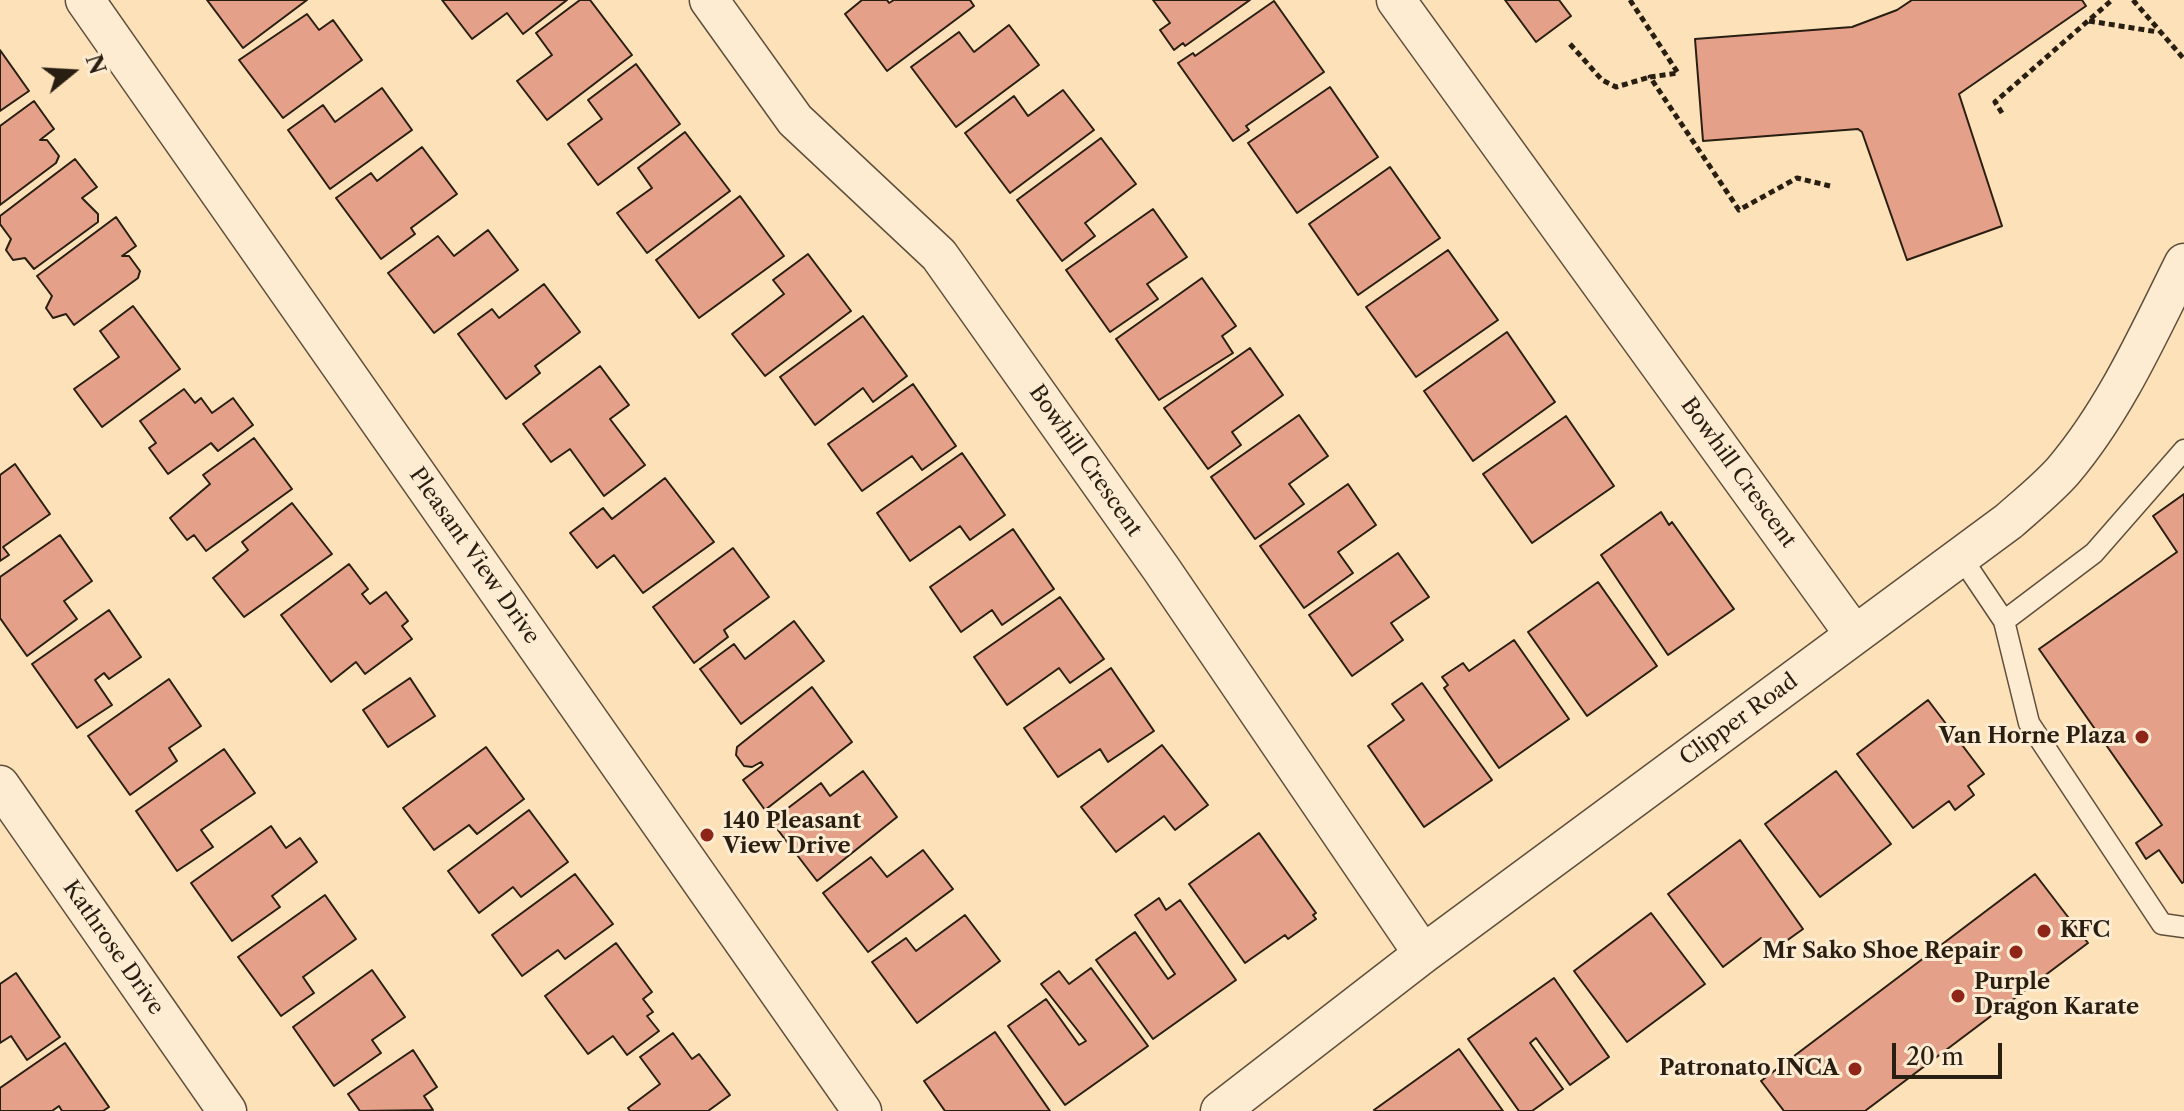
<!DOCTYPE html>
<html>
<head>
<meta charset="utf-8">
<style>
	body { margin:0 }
	#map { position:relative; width:2184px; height:1111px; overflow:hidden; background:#fde2b9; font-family:"Libre Caslon Text",serif }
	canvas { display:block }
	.north { position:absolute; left:32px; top:32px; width:80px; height:80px; -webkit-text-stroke:6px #feecd2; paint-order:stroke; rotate:72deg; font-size:22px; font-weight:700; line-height:32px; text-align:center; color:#291e12 }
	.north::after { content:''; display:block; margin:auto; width:28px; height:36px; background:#291e12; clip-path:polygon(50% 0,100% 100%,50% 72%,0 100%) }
	.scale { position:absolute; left:1892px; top:1043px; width:110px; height:36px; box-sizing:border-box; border:4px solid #291e12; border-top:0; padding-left:10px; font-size:24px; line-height:28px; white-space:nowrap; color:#291e12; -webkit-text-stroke:6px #feecd2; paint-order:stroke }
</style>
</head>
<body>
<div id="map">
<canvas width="2184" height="1111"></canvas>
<div class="north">N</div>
<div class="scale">20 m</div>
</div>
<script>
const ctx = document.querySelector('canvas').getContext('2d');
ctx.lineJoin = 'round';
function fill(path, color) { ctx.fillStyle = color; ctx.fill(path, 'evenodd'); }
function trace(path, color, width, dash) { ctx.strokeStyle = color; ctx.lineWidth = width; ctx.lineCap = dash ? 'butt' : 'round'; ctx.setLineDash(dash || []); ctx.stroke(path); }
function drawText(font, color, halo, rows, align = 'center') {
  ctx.font = font + ' "Libre Caslon Text",serif'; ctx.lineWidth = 6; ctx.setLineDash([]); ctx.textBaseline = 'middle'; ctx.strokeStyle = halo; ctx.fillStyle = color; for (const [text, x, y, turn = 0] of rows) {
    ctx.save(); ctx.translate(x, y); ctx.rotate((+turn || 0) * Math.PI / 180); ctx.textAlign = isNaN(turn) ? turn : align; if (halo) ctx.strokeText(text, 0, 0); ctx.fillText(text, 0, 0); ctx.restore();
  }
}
const building = new Path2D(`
	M207,0H307L243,48Z
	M442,0H567L523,34L507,13L472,39Z
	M580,0H590L632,55L547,120L517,81L552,55L536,33Z
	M862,0H887L889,3L894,0H970L974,6L887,71L845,14Z
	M1153,0H1250L1185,46L1183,43L1174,50L1160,30L1170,23Z
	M1505,0H1559L1571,16L1536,42Z
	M1912,0H2082L2086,6L1959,94L2002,226L1907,260L1862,132L1858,129L1703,141L1695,39L1852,27L1897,10Z
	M1274,1L1324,72L1246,126L1249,130L1233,141L1178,63L1193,53L1195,56Z
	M307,14L319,30L333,20L362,60L283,118L239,60Z
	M1009,25L1039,65L956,127L911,67L959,32L974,52Z
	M0,50L29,91L0,111Z
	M636,64L680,124L598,185L568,144L602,119L588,100Z
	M1330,87L1378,157L1297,213L1248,143Z
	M382,88L412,130L330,189L288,130L323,105L335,122Z
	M1063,90L1094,130L1010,193L965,133L1014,96L1028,116Z
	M34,101L54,129L40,140H47L59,156L56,163L0,205V126Z
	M685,132L730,191L647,253L617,213L652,188L638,168Z
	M1101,138L1136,184L1085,223L1095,236L1062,261L1017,200Z
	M422,147L457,194L411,228L415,234L381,259L336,198L371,173L377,181Z
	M75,159L97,187L82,198L98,214V222L34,269L25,258L13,260L6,250L11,239L0,224V216Z
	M1390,167L1440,238L1358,295L1309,224Z
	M740,196L784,256L699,318L656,260Z
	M1153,209L1187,257L1147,284L1158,299L1110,332L1066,270Z
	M116,217L136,246L122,256H129L140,271L138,278L74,325L66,314L53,318L46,308L52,296L37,276Z
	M488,230L518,270L434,333L388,273L438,236L454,256Z
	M1448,250L1498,320L1416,377L1366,307Z
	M808,254L851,311L765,376L732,334L784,294L773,280Z
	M1202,278L1236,326L1222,336L1233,353L1159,400L1116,339Z
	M544,284L580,332L535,366L540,373L506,399L458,334L492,309L499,318Z
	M133,306L180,369L102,427L74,389L119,357L100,331Z
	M863,316L907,376L873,402L863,388L815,425L780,377Z
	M1507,332L1555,402L1473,461L1424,391Z
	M1250,348L1283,395L1232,432L1241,445L1208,469L1164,408Z
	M600,366L629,405L610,419L645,465L604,496L570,449L551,462L523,424Z
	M913,384L956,446L922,470L912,456L862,491L828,444Z
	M184,389L195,403L201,398L212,413L233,398L253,425L218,451L211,443L168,474L149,448L156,443L140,421Z
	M1299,415L1328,456L1289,484L1304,504L1255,539L1211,477Z
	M1566,416L1614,486L1532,543L1483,474Z
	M254,438L292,489L206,551L194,535L187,540L170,518L210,484L203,475Z
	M962,453L1005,515L970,540L960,526L910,561L877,513Z
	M15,464L50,514L3,547L9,555L0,561V475Z
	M665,478L714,542L643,593L614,555L597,568L570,533L603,508L612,519Z
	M1348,484L1376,525L1338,552L1353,573L1304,608L1260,546Z
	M2184,494V882L2182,883L2159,850L2146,859L2136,843L2162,825L2039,649L2177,552L2153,516Z
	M292,503L332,554L244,617L213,578L248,550L242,542Z
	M1661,512L1669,525L1672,522L1734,609L1668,655L1601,555Z
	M1013,529L1054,589L1002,625L992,610L961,632L930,587Z
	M60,535L92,581L64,601L77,619L27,656L0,618V577Z
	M733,548L769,597L724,630L728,637L694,663L653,607Z
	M1398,553L1429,597L1391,623L1403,640L1352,676L1309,615Z
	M349,564L368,589L362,594L370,604L386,592L408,621L402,626L412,639L365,674L356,662L331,682L281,615Z
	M1598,582L1657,666L1587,716L1528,632Z
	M1060,597L1104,659L1070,683L1059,668L1007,705L974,657Z
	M109,610L141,657L109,679L104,673L95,680L112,705L77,728L32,664Z
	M794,621L824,661L741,724L700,669L734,644L745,659Z
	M1514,640L1569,719L1499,768L1444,688L1448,685L1442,677L1463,663L1469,671Z
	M1111,668L1154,731L1108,762L1100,749L1058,777L1024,728Z
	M410,678L435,716L388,747L363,710Z
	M169,679L201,726L169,748L177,761L130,795L88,736Z
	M1422,683L1492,780L1424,827L1368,746L1404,720L1392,704Z
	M812,687L852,742L765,810L743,780L763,765L761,762L752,767L744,766L736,755L737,747Z
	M1928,700L1984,774L1968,786L1974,795L1955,810L1949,801L1913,828L1857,754Z
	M1162,745L1208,805L1175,830L1164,816L1116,852L1081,807Z
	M486,747L524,799L477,834L469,825L434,850L403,808Z
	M224,749L255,793L201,830L213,847L177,871L136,811Z
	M863,771L897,817L817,881L771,821L821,783L830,796Z
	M1836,771L1891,844L1820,897L1765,824Z
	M529,810L568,862L521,897L513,887L479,913L448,871Z
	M271,826L286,848L300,838L317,862L272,896L280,907L232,941L191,883Z
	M1259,833L1316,913L1313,915L1316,919L1288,939L1285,935L1245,963L1189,884Z
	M1740,840L1803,929L1771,952L1761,938L1723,967L1668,894Z
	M923,850L953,889L868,952L823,893L871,857L887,877Z
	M575,874L613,924L565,959L558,950L522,976L492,935Z
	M2035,874L2088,943L1865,1111H1784L1761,1081Z
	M325,895L356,939L303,977L314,993L281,1016L238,957Z
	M1159,898L1166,910L1180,900L1236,980L1153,1039L1096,960L1135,932L1168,979L1175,974L1135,915Z
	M1651,913L1705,984L1627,1042L1574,971Z
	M965,915L1000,961L917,1023L872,962L906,938L916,951Z
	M616,943L652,992L643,999L653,1012L647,1016L659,1031L627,1055L613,1036L588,1054L545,996Z
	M1091,968L1148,1046L1065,1105L1008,1026L1046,999L1079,1045L1086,1041L1041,984L1059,971L1069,984Z
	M372,970L405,1017L372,1040L381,1053L334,1086L293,1027Z
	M16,973L60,1037L27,1060L11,1036L0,1043V984Z
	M1554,978L1609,1057L1570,1085L1536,1038L1530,1043L1563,1089L1532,1111H1519L1468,1039Z
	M995,1032L1050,1111H945L924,1081Z
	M673,1033L692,1059L699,1054L730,1095L708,1111H630L628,1108L660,1084L640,1057Z
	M65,1043L109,1107L103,1111H62L59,1106L52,1111H0V1088Z
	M1459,1049L1503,1111H1375L1374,1110Z
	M413,1050L437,1087L424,1096L433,1110L360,1111L348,1094Z`);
fill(building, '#e4a089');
trace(building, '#291e12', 2);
const service = new Path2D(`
	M1961,557L2004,621L2029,723L2162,924L2184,927
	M2004,621L2094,553L2184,450`);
const minor = new Path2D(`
	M85,0L862,1111
	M709,0L795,120L939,255L1162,570L1423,954
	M1396,0L1854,634
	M0,785L227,1111
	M1220,1111L1423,954L2009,521C2027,505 2047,489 2063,471C2115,410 2149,333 2184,263`);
trace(service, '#5e4f3c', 23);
trace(minor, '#5e4f3c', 41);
trace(new Path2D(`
	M1630,0L1678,73L1650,77L1739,210L1797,178L1830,186
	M2133,0L2184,59
	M2089,21L2158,32
	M1570,44L1602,80L1616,87L1650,77
	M2002,113L1995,102L2112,0`), '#291e12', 5, [6, 4]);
trace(service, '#feecd2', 20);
trace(minor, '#feecd2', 38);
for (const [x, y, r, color] of [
	[2142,737,8,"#8f2418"],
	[707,835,8,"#8f2418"],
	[2044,931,8,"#8f2418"],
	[2016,952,8,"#8f2418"],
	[1958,996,8,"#8f2418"],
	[1855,1069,8,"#8f2418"]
]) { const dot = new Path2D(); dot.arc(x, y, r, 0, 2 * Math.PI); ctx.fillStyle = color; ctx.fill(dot); trace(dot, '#feecd2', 3); }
drawText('22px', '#291e12', '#feecd2', [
	["Bowhill Crescent",1085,461,55],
	["Bowhill Crescent",1738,473,54],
	["Pleasant View Drive",474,556,55],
	["Clipper Road",1739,720,-36],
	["Kathrose Drive",113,948,55]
]);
drawText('bold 22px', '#291e12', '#feecd2', [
	["Van Horne Plaza",2126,737],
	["140 Pleasant",723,822,"left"],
	["View Drive",723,847,"left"],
	["KFC",2060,931,"left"],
	["Mr Sako Shoe Repair",2000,952],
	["Purple",1974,983,"left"],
	["Dragon Karate",1974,1008,"left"],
	["Patronato INCA",1839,1069]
], 'right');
</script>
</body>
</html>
